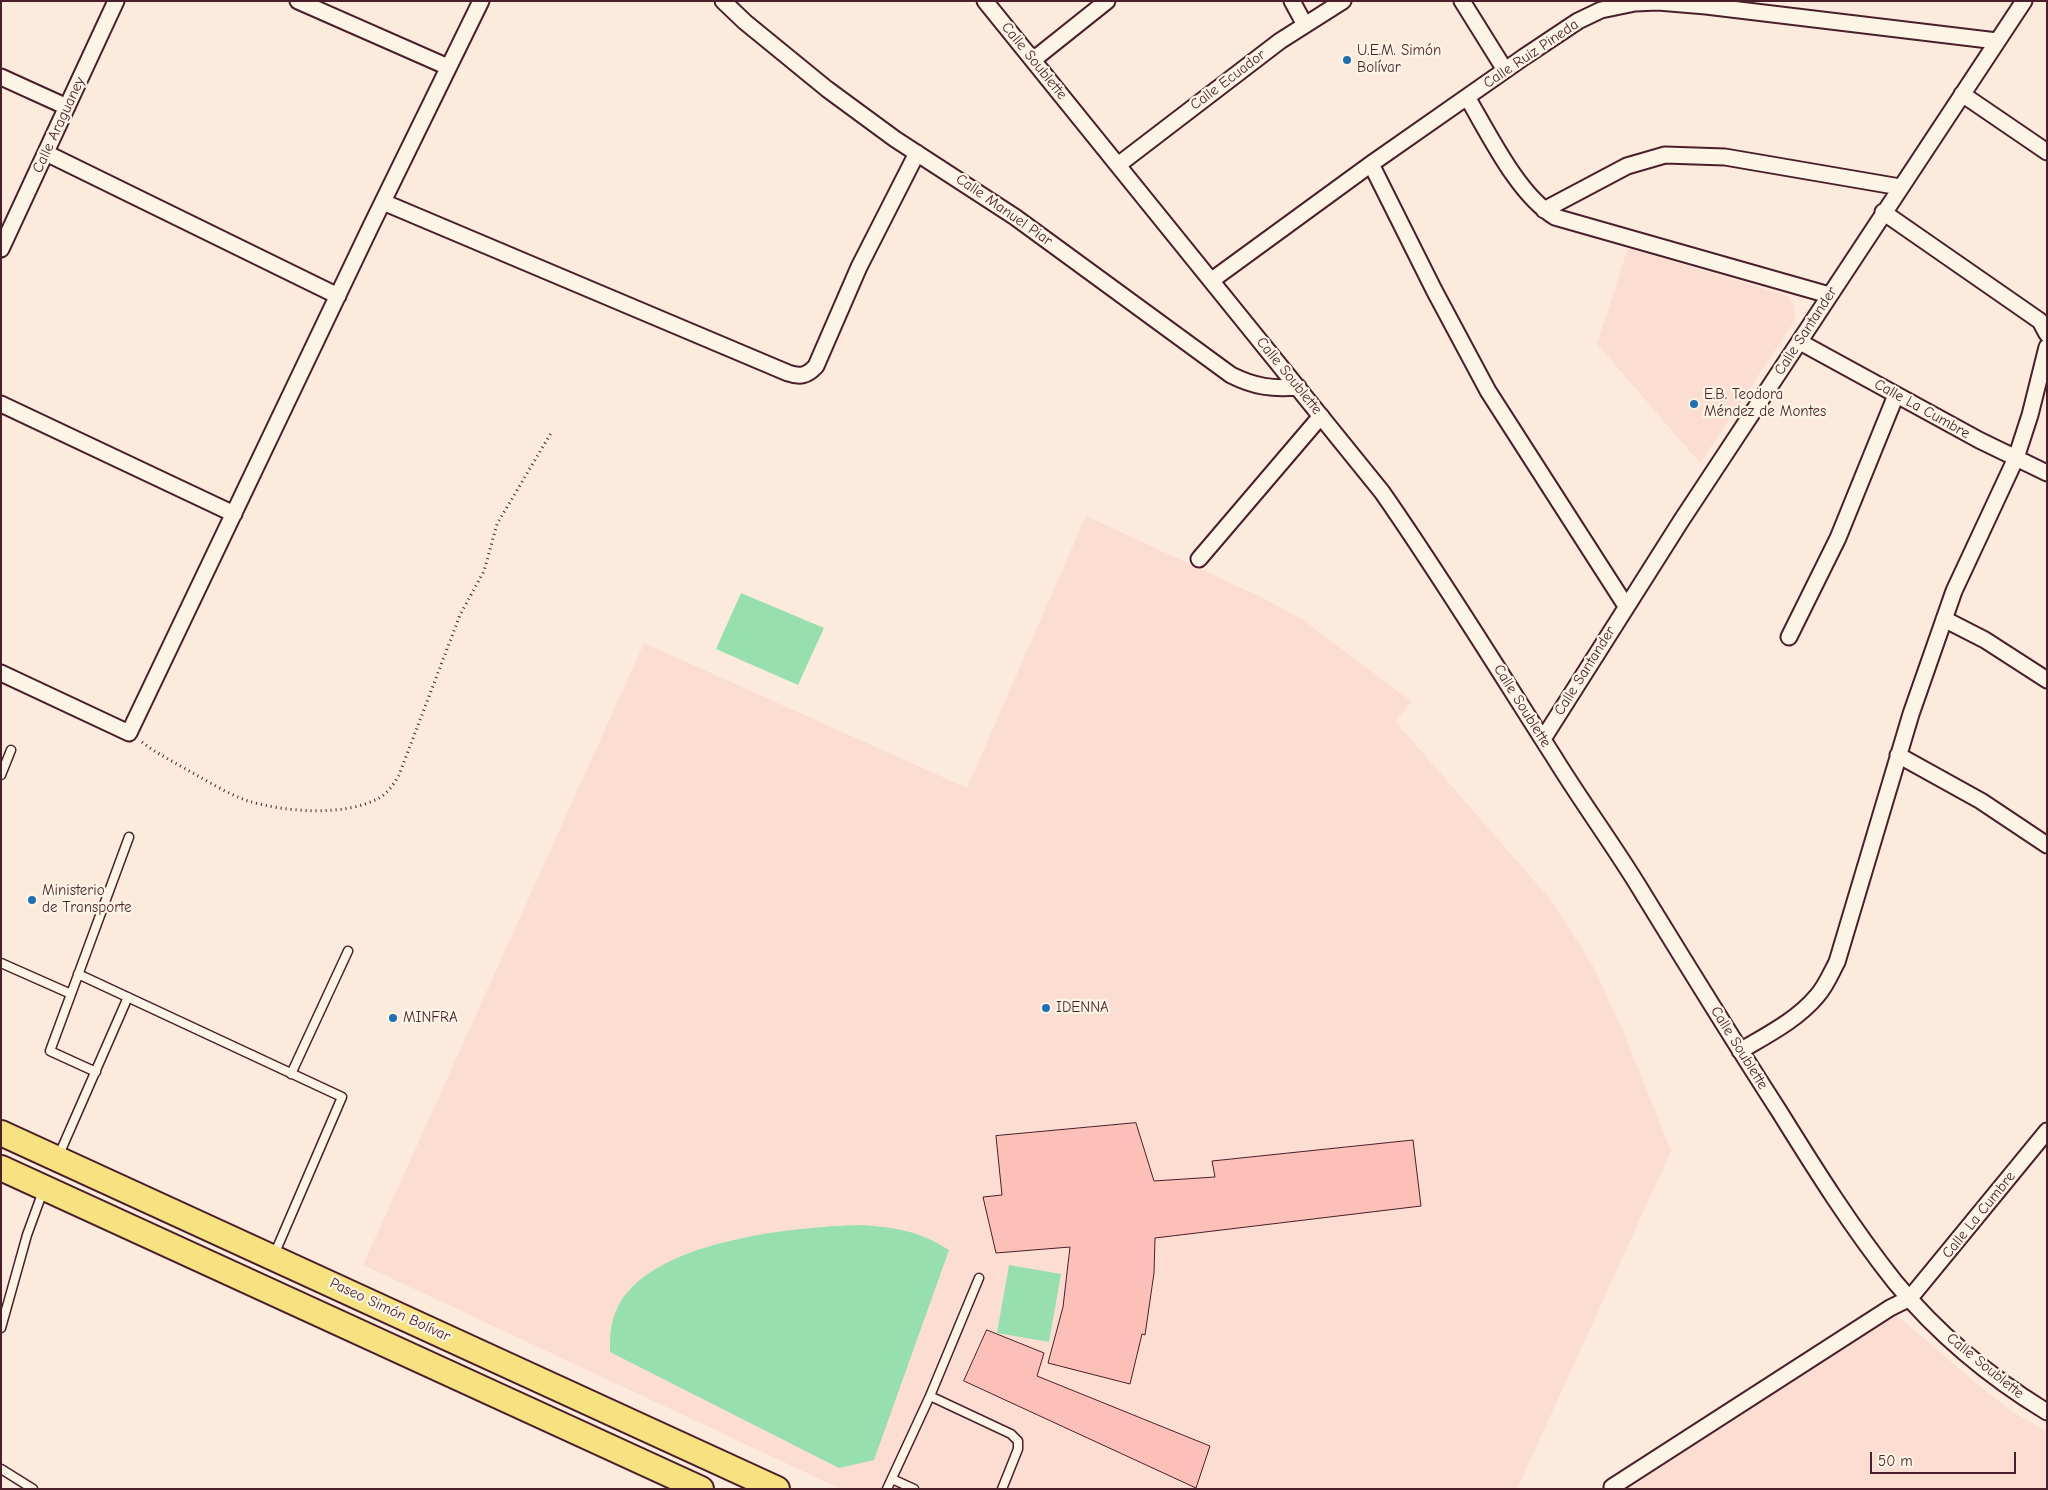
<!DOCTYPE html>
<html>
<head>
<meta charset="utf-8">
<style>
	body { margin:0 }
	#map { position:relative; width:2048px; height:1490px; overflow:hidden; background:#fceadc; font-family:"Comic Neue",sans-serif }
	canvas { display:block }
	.frame { position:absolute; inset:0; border:2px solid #4a1f2b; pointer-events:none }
	.scale { position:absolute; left:1870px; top:1452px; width:146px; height:22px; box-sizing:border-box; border:2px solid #4a1f2b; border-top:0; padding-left:6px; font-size:15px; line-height:18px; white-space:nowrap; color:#4a1f2b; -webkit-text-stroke:4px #fcf5e5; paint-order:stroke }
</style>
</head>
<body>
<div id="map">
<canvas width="2048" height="1490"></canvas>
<div class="frame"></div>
<div class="scale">50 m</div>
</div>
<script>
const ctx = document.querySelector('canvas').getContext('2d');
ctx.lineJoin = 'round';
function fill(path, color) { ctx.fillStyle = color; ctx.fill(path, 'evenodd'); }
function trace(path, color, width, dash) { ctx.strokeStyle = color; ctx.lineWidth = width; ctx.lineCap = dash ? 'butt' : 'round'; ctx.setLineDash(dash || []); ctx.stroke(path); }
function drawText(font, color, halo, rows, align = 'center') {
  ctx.font = font + ' "Comic Neue",sans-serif'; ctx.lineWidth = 4.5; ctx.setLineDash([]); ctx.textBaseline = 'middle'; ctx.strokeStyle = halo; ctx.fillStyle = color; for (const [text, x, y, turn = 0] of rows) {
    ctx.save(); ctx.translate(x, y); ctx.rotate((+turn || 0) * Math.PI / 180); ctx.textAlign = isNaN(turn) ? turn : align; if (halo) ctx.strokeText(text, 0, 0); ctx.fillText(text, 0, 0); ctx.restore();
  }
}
fill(new Path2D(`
	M1628,248L1782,294L1787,296L1794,305L1795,319L1792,325L1700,463L1597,344Z
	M1086,516L1265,599L1303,620L1412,702L1395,721L1550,899L1593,966L1622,1029L1671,1151L1517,1489H841L363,1265L644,643L967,788Z
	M1894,1313L1988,1393L2013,1412L2047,1432V1489H1626Z`), '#fcddd2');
fill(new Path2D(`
	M741,593L824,628L798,685L716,649Z
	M861,1225C897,1228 917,1230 949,1250L874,1460L839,1468L610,1352C610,1339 610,1324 616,1311C646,1240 794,1227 861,1225Z
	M1009,1265L1061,1274L1049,1342L997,1333Z`), '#97e0ae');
const building = new Path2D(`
	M1136,1123L1154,1181L1215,1177L1212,1161L1413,1140L1421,1206L1155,1238L1154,1273L1145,1335L1142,1334L1130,1384L1048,1363L1063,1307L1070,1247L996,1253L983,1197L1002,1195L996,1136Z
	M987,1330L1044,1353L1037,1376L1210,1446L1196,1488L964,1381Z`);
fill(building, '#fcc0b9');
trace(building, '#4a1f2b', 1);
const lane = new Path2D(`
	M1,775L11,750
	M1,963L71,994
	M78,974L342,1097L274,1255
	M96,1072L50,1051L129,837
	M291,1074L348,951
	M58,1157L128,997
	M1,1328L27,1235L43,1191
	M930,1396L1011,1434L1018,1441V1449L1002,1489
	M1,1469L33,1489
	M892,1479L914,1489
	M887,1489L930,1396L979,1278`);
const street = new Path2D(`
	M298,1L448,67
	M723,1L745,22L827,89L895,139L1015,217L1231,375C1255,387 1272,389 1298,387
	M985,1L1382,492C1442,578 1497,668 1554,757C1581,801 1612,843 1639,887C1685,962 1731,1037 1779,1111C1815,1169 1852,1228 1895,1282C1937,1333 1991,1378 2047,1412
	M1292,1L1305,25
	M1462,1L1505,70
	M1033,60L1107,1
	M1,77L67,107
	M1962,94L2047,152
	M1467,97C1489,134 1518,195 1555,217L1829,295
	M46,153L338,296
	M1371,164L1434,290L1488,391L1626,606
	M1118,165L1280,41L1343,1
	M383,202L788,373C800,377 807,376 816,366L859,267L917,153
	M1544,210L1627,166L1665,155L1725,157L1900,187
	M1883,212L2040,321L2047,334
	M1,249L116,1
	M1212,280L1371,164L1524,57L1578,21L1601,10L1635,3L1658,2L1706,6L1997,41
	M1800,342L1979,440L2047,473
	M1,404L234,514
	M1199,559L1321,416
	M1944,619L1985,640L2047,680
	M1789,637L1838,538L1896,395
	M1,673L129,733L370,228L481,1
	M1543,739L1681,521L2024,1
	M1898,755L1981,801L2047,845
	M1740,1051C1767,1035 1797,1020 1817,996C1826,986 1831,973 1837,962L1911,714L1954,591L2016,458L2030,415L2047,347
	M1612,1487L1890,1308L1910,1298L2047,1131`);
const primary = new Path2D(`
	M1,1133L777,1489
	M1,1168L701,1489`);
trace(lane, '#4a1f2b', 11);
trace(street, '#4a1f2b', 19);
trace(primary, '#4a1f2b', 28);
trace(new Path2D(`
	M142,742C157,754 174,762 191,772C209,782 228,794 248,801C285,812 345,817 379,798C388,793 394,784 399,775L460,615L484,571L497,524L551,433`), '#4a1f2b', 3, [1, 4]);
trace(lane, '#fcf5e5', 8);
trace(street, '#fcf5e5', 15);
trace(primary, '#f6e281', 24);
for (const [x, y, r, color] of [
	[1347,60,5,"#1f6fb2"],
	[1694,404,5,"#1f6fb2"],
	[32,900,5,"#1f6fb2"],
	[1046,1008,5,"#1f6fb2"],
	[393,1018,5,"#1f6fb2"]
]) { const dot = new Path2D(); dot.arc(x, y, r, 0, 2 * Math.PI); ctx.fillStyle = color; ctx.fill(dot); trace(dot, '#fcf5e5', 2); }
drawText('15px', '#4a1f2b', '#fcf5e5', [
	["U.E.M. Simón",1357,51],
	["Bolívar",1357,68],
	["E.B. Teodora",1704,395],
	["Méndez de Montes",1704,412],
	["Ministerio",42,891],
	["de Transporte",42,908],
	["IDENNA",1056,1008],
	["MINFRA",403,1018]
], 'left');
drawText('15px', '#4a1f2b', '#fcf5e5', [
	["Calle Ruiz Pineda",1531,54,-34],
	["Calle Soublette",1034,61,51],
	["Calle Ecuador",1228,80,-37],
	["Calle Araguaney",59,125,-65],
	["Calle Manuel Piar",1004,210,35],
	["Calle Santander",1806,331,-57],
	["Calle Soublette",1289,376,51],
	["Calle La Cumbre",1922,409,29],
	["Calle Santander",1585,671,-58],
	["Calle Soublette",1522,706,58],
	["Calle Soublette",1739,1048,58],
	["Calle La Cumbre",1979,1215,-51],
	["Paseo Simón Bolívar",390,1310,25],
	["Calle Soublette",1985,1366,39]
]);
</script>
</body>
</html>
